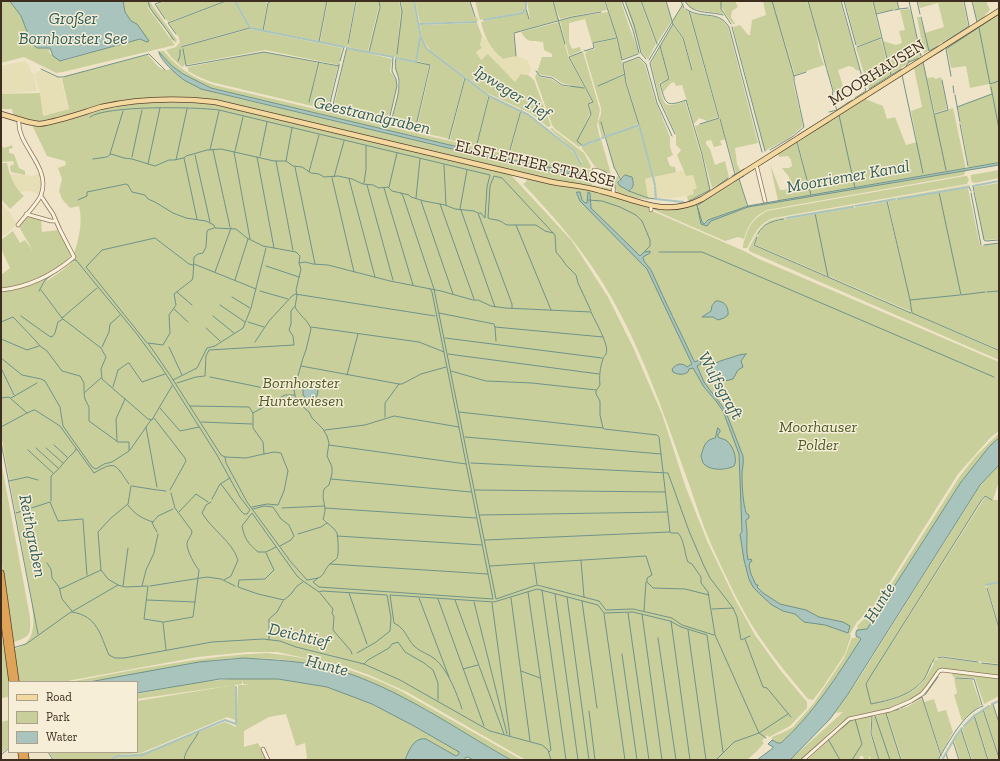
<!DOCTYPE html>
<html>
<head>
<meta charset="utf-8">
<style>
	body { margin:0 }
	#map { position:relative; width:1000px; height:761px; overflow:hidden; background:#f0e4c8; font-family:"Zilla Slab",serif }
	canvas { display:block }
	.frame { position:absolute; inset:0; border:2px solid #3d2e20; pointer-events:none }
	.legend { position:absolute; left:8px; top:681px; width:130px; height:72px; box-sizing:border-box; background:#f7eed8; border:1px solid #ada18e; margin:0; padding:5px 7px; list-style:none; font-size:12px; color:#3d2e20 }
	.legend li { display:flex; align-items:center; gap:8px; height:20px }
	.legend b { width:20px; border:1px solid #ada18e }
</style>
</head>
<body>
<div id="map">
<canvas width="1000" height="761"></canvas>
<div class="frame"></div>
<ul class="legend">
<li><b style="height:5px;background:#f3d9a0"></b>Road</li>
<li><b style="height:11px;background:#c9cf9b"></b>Park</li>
<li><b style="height:11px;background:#a9c4bc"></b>Water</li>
</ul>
</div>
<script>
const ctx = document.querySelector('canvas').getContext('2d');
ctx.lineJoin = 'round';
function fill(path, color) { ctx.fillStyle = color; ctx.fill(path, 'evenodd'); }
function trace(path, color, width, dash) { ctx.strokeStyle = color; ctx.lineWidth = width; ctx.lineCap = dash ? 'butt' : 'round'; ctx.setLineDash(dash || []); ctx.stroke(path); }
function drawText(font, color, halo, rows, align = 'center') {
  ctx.font = font + ' "Zilla Slab",serif'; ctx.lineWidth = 3; ctx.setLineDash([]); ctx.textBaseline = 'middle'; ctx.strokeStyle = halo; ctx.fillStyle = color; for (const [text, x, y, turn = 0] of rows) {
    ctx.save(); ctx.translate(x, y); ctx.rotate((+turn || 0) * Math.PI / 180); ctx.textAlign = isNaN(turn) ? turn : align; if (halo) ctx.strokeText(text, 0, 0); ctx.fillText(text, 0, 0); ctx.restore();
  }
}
fill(new Path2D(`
	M482,36L486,39L496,54L502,59L517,56L528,61L531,70L528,75L521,74L515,82L488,54L481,60L476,52L482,48L480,45Z
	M25,61L29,65L31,72L33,73L37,91L1,94V66Z
	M41,70L61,79L68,109L43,116L40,93L34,74Z
	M683,170L686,176L693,175L697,183V188L693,190L694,194L674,198H648L645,179Z
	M40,173L41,180L40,195L30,191L19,192L10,174L33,176Z
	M1,203L8,210L17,224L8,233L1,237Z`), '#e6deb5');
fill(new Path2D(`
	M1,1H10L21,16L32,44L37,48H50L49,52L53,56L63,61L140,39L147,42L137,24L131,21L125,12L123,1H148L151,3L177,40L176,43L171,39L167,30L156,18L148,6V8L175,45L63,72L56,73L24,57L1,63Z
	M167,1H225L168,22L156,5Z
	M228,1H234L249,28L184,45L182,48L185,63L184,66L182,67L171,57L166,50L176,47L180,42L178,36L169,23Z
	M236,1H265L267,3L263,30L251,28Z
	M273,1H327L319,41L264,30L268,4Z
	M328,1H355L347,47L320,42Z
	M357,1H379V6L368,51L348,47Z
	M380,1H399L401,12L396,57L369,51L380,7Z
	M401,1H413L420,37L416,60L414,61L396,57L402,11Z
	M415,1H470L474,18L477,17L478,21L420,23Z
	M475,1H525L526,6L525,9L521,12L480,20Z
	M527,1H552L559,20L513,33L516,56L503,59C491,50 484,36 481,22L522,13L526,10L529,20L530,19Z
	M553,1H604L607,10L572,16L560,19Z
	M606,1H621C626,19 633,36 639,53L622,59L617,38Z
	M625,1H640L656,44L648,59L642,53Z
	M641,1H665L672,20L657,43Z
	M685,1H735L738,7L732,11L731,17L735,24H733L726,15L721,6V8L723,14L693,9L689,6Z
	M763,1H807L816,30L819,51L824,65L795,75L777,16L794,75L793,82L803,126L789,138L765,151L733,27L740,25L748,35H750L752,20L766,15Z
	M808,1H840L860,71L856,70L853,67L849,66L838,70L845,93L839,94L834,92Z
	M845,1H872L881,38L857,46Z
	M873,1H897L898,9L876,13Z
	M922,1H963L968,26L924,54L917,17H920L925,34V33L944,27L938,3L920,8L918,2Z
	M973,1H986L990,10L985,15L986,16L977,21Z
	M683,5V8L688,11L718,117L707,121L699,118L694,124L682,85L676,86L674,82L671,83L663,92L661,84L670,79L660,46L673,25L682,38L692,70H693L683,37L674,24L673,20Z
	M910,9L921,56L891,74L883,41L896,45L902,43L899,31L905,30L900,10Z
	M608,12L616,37L592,43L585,19L569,23V42L572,49L580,47L581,51L569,56L560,21L572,17Z
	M689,12C704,19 719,11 728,27L758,143L735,148L737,164L740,170L736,173Z
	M999,15V163L969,168L958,108V107L991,94V93L989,84L970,88L966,66L951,68L947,49L957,41Z
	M559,22L568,56L592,102L587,104L590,113L578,139L591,114L588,105L593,102L570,57L583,52L600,110L597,125L600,138L579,147L555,129L552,125L535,77L537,73L540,77L551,79L562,86L571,87V85C560,84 561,81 553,77C547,74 542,77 537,72L542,57H552V54L544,50L543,42C531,40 528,44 521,32Z
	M477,23L482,36L480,45L482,48L476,52L481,60L488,54L515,82L521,74L528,75L534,80L551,126L548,127L530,113L487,93L438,56L430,50L422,38L420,25Z
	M250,29L342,48L339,65L265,50L186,65L182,48L184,46Z
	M616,38L625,73L597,86L625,74L626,83L638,124L606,136L601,121L604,136L602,138L598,122L601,114V108L585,54L586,53V51L595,49L594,44Z
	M420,39L428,50L464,78L449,139L416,131L431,65L417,61Z
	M881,39L890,75L869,89L856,48Z
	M660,47L669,79L659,83C664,104 662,110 685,101L701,155L710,190L688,201L687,196L694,194L693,190L697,188L693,175L686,176L677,155L681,150L676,145V134L660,100L651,63Z
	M347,48L392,59L390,71L395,78L397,85L387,125L333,111Z
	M161,51H164C177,68 194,78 214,85L539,162L596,171L607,176L611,184L607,186L593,183L592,185L613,189L609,191L564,183L386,141L192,99L105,105L39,122H32L13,115L12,109H2L1,94L40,93L43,116L69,109L62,79L66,76L147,55L149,56C156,63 160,73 171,69L184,80L216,93L532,168L574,175L576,176V180H581V176H585L589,180L585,174L521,162L211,88L183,74L172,66L159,52Z
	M264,52L319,63L308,105L211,82L197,76L188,71V67Z
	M639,58L645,65L654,97L670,137V147L673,155L667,158L670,166L675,167L676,172L654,177L627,83L624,63Z
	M396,59L429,65L415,130L391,125L400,85L399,77L395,69Z
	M320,63L338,66L328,108L325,109L308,105Z
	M923,63L934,115L953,108L966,169L811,195L798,142L865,99L883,106L887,119L895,117L906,145L917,142L911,111L922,107L914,68Z
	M934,77L935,79L941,77L947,109L935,113L927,78Z
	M465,79L488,96L477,145L489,97L520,111L509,154L450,140Z
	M157,102L208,103L510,174L572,241L608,297L633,347L662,414L686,488L708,543L735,599L755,635L781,671L807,702V708L790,726L769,737L767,735L762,741L764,743L757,751L747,760H526L407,692L369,675L347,667L277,652H248L198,657L62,682H9V697L1,698V627L4,651C40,648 34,622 31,595L1,435V291L33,284L48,277L47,281L64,269L76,258L74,253C79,240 83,220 79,206L70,208L62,199L59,191L62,179L58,168L66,165L65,161L47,156L32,125L120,105Z
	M521,111L529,115L573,152L581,164H582V162L575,151L550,129L552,128L554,130L584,153L591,166L590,169L538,161L510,154Z
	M719,118L725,139L720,141L722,145L714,147L711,140L706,141V144L710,149L715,165L725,161L729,177L712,188L695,126Z
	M637,126L639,128L652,177L645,179L648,198L629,191L632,189L628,175H625L621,178L614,167L606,137Z
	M601,139L611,174C606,172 601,171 598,169C591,164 588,154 581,148Z
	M797,142L811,195L778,201L770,164L780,190H784L792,187L789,177L782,168H789L792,166L791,160L788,156L779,157L778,154Z
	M1,145L4,148L12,145L13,148L9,149V153L14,154L19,168L25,171V175L11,172L10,166L14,164L13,161L2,162Z
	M1,162V163H7C9,175 15,188 24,196L10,209L1,199Z
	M966,170L964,175L767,210C754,216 748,225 744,239L738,237L725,241L656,211L653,208L675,209L697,204L701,223L705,225L711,221L748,207Z
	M999,170V178L975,183L972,182L971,179V175Z
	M618,176L620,179L618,183L624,189L651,200L636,198L617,192L613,184V179Z
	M965,176H967L969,180L967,184L774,218C759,222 754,236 747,248H743V245C748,228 751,220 767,211Z
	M527,177L594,190L650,206V210L744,251L759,259L999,362V431L990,438L958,474L876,604L857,622L850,634L851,636L845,654L823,687L813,700L808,699C792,680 777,662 763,642C742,612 726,577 711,544C702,524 696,504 689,484C666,420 644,354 610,295C585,252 557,220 523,184L526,182Z
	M739,179L747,206L708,220L702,224L698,205Z
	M999,183V239L986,240L983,238L974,187Z
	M969,185L971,190L968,186L775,220C762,224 758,233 753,245L997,350L998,351V349L912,313L888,201L968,188L980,246L999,243V352H998L999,360L749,251V248C756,236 760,223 775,219Z
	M887,202L912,312L754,244L762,229L771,222Z
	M27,215L41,219L42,232L59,230L71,255C65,266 43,278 32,282C22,286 11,287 1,288V275L10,268L1,249V240L13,231L20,243L25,240L33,251L18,225Z
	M999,433V438L989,447L961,482L867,629L857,630L858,628L857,626L878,605L960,476L975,457Z
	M1,461L30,617C31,634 31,636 14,642L1,558Z
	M999,465V481L993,500L984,496L866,684L871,704L866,684L868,681L985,497L992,500H999V581L985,585L999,629V664L942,656L933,660L931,662V666L924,678L915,688L902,696L876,703C892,701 911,695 922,683C927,677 930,670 934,664L933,662L935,660L942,658L999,665V676L942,669C921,695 911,704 877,712C868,714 855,714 847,718C832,728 816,747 802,760H790L843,712L835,713L858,680L980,486Z
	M999,582V625L987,586Z
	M856,636L861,639C837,676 814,713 781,743H778L772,740V737L786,731L793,727L814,703L844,658L852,638H855Z
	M267,653C312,657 358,670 399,690L522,760H511C465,733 420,704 371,682C328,663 272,655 225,659C173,664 122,682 69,682C135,670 200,656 267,653Z
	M952,673L999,678V696L984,704L975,678L953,677Z
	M243,678L278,679L327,687L372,704L414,726L459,751V754L456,756L426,739L413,746L405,760H304L307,758L305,743L296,746L286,714L269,717L244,731V747L258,743L267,760H113L119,757L148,752L225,722L236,727L238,685H250L243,684L242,679V684L137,699V694L196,683L220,680Z
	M954,678L972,680L981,705L962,721L954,695L957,693Z
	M235,685V720L227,717L141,753L118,755L107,760H54L49,752H137V701Z
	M922,698L940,756L938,760H902L887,713L907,707Z
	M934,699L938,712L946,710L953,732L941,754L924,702Z
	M993,704L999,724V756L984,709Z
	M983,710L999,759V760H989L975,716Z
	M886,713L901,760H879C875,745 869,732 873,717Z
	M871,716L870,733L879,760H871L869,755V760H864L863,756H860L859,760H807L850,721Z
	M974,716L988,760H972L962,729Z
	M9,720V747L1,753V722Z
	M961,730L970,760H960L954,740Z`), '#c9cf9b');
const water = new Path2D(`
	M10,1H123L125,12L131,21L137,24L149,41L147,42L140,39L60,61L53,56L50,48H37L32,44L21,16Z
	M159,52L172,66L183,74L211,88L521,162L585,174L589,182L586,180L585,176H582L581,180L579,179L580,176L578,175L532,168L201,89C196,86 189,83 184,80C177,75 159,59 159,52Z
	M999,163V165L748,207L711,221L707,226L701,224L697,205L702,222L704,224L708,220L748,206Z
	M625,175L632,177C634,184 634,187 629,191L620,186L618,183Z
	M577,192H580L582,200L585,203H587L588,192L590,193L591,208L636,252L640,256L644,252L650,251V253L643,257C643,262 649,266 652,272C665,302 680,331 694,361L695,362L699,360L700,361L701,364L697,366L704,382L725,410L743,456C744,463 742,469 742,475C742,488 743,502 746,513L749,515V518L746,520C746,525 747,529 747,533C747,542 746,551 748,560L751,559L752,561L750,562L749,566L751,574L756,585H758L757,587L763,593L780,604L806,610L819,617L843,622L850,626L848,633L825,625L804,622L795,614L783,611L772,605L763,597L753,587L749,579L744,560L740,534L742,532L739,454L723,411L716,401L704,387L693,368L689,369L688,372C684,375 678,375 673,372L672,369C676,364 682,362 687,367L692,364L647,269L580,201L577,194Z
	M716,301C724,300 729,307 728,315L724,318L718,320L713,317H702L711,311L712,306Z
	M746,354L741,361L743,367L738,370L733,379L721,382L714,379C705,364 720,361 730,358C736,356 740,354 746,354Z
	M317,382L319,384L317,396L306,400L303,394V385Z
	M718,428L720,430V432L718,434V437C721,439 725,439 727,441C733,446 738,459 734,466C727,470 712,471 705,465C702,463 702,459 701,456C704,447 704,440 715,438Z
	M999,438V465L980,485L848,694L830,719L790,760H757L773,748V747L768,744L772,740L778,743H781C814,713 837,676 861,639L860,638L856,636V632L857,630L867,629L961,482L989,447Z
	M244,658C274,660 305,661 335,669C399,688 454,728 511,760H473L468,757L465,758V760H405C409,750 414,737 426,739L456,756L459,754V752L414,726L372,704L327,687L278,679H220L137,693V682H89L199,662Z`);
fill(water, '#a9c4bc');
trace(water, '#6f938a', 1);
trace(new Path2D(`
	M148,1L150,8L174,40
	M164,1L155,4L165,19
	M470,1L475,17
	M553,1L565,44
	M605,1L617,38L622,60L638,54
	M622,1L633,30L639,53
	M625,1L634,25L641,53L646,59
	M641,1L657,44
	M666,1L673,24L683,38L692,70
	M681,1L684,8
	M685,1C692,15 710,11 723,15
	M721,1V9L731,24
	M772,1L794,76L806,72
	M808,1C817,31 824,61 833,91L832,97L837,110L829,112
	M841,1L866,91L855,98
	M844,1L856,45
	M873,1L891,75L901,69
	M909,1L921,56
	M919,1H917L920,14
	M972,1L977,22L983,18
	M526,9L529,19
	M686,9C701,20 718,9 729,27L762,152
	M899,9L908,8
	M895,10L899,9L897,1
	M689,11L719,118L700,124
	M876,14L893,10
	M921,17L929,51L938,46
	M673,24L650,63L659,100L675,134
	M732,27L765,151
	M979,28L990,84L999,81
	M263,31L268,3L272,1
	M176,34L168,23L226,1
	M319,42L327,1
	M943,43L969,26L964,1
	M348,44L356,1
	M660,46L669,79L660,84C666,103 664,108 686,100L702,154L710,190L689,201
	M182,47L184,46L250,28
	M857,47L881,38
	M183,49L186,66L264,52L339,66V64
	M908,50L909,62L919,58
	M584,51L594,48L593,43L616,38
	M369,52L380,7L379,1
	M582,52L569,57L593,102L588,104L591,114L577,141L583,146
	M397,54L402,12L400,1
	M934,55L943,50
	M516,56L514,33L572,17L601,12
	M649,60L683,4
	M178,61L180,56V50
	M340,61L344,47
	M416,62L430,65L416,126
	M923,62L946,170
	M921,63L931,57
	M906,66L909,62
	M41,69L58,77H63L149,54L165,70
	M536,71L540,76L552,78L562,85L584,88
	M902,75L923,173
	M951,76L946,49L999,14
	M598,86L625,74
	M953,86L954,93
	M991,87L999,129
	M869,89L891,75
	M879,90L883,87
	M955,95L960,122
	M309,102L319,62
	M329,107L339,66
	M957,107L992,94
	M849,108L839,115L855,188
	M332,109L347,47
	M837,110L852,100
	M935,114L948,110L942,80
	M830,115L833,113
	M90,117C106,105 197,107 219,110L490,175L487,187L485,218L481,213H479
	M392,119C394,108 399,96 399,85C400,73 393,72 396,58
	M720,119L735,174
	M831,120L839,115
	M601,122L614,167L621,180
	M388,124L397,86L396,79L392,71L393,57
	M960,124L968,166
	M639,125L626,83L623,63L639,57L646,64L657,103L672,136
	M798,135L827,117
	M449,139L465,78
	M799,140L829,122
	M797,142L811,195
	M477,144L489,96
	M210,150L219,111
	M213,150L230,227
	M510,150L521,110
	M770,150L792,137L804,127L794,81V76
	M235,151L243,117
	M234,152L250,239
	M110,154L123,111
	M195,155L210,222
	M260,156L267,122
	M132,157L142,110
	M257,157L274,248
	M184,158L197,219
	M93,159L107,157L111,154L124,158L132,159L155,166L169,160H174L184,158L186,156L207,150L221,149L274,161H286L293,166L302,167L311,173L319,174L324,177L338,176L352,179L363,184L373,185L379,188L388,187L392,191L409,195L411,197L424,201L445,205L455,209L474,211L478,213L512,304V308
	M176,160L187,109
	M276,161L293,250
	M286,161L292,128
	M148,164L160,108
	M444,165L446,205
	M295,167L315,264
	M309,172L319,135
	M746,174L754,169
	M732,176L744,169
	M334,177L344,141
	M332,178L354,272
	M349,179L375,277
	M739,179L748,207
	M733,182L744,176
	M364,183L366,169V146
	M367,185L393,280
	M973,186L974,191
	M389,187L397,153
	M969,187L971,191
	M384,188L413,285
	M713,189L728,178
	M629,191L648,198L656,199
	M939,192L961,295L985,292
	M974,192L984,240L986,241L999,240
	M401,193L403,196L434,289L496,599L537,585L599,601L606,610L633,609L672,618L682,625L714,635
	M971,193L981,245
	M416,198L420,159
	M78,200L87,196V192L126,184L128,185L132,192L145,195L148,199L155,202L173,213L186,218L206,221L214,225L215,228L236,229L247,238L263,246L296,252L300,256L299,263L305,262L313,264L328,265L390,281L441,291L473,300H478L491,306L505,308L591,312C595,321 610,346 606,354C605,356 603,357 603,359C600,367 599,377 600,385L596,391V394L600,401V415L603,428L604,429L657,435L659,437L670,532L671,533H678C685,541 684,553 688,562L692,564L701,577V583L708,592L715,635L759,733L766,738
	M588,200L602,201L620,207L636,215L642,221L650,240V246L645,251
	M421,201L453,294
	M887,201L910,300L912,313L998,350L999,353
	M440,204L474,299
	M698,205L730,184
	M460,209L467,170
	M461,210L495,307
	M815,213L828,277L911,313
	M516,225L551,310
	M214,228L208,230L207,231L206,247L203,253L198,254L194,257L193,277L192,280L174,294L176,305L169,315L170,333L163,345L148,343L170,375L221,455L225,457L226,463L247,502L291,562L307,580
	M553,233L545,231L536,225H507C504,224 503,222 500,221C496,219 492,220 488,218L490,186L494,176L502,178L555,235L556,252L562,259L566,265L576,275L578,283L591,311
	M758,234C764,223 772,221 784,219
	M757,237L754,245L828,277
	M984,245L999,243
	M659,252H702L994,377
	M299,263L301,269L296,290L297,295L295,307C299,315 308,320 311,329L306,350L303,358L294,390L295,396L301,405L309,412L312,418L323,429L327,436L329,443L327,456L332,467V474L329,485L324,489C322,497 324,501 325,509C325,512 324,516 323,519C327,524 334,527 337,533C338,537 339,555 337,558C335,561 331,562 328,566C324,571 324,576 318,578
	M194,264L256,289
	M266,266L299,277
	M215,272L231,228
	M235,280L248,239
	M41,290L62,318
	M39,291L45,280L73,260H76L136,333L162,368L217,455L240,497L250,510L247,514H244L241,511L221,484
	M260,291L288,299
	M177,292L192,305
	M987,292L999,291
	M232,297L250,308
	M910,300L960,295
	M220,305L245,322
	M174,309L188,322
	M439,313L494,324L495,327L603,337
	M21,316L49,336L52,337L55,333L58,322L63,319L101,348L106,357L101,369L102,379L148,419L152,420L153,418L172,386
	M213,316L234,333
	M62,318L97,288
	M1,322L13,317L35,340L40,346L47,351L62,371L80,376L84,383V392
	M248,322L264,327
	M311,327L419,342L444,352
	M495,327L496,341
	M206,328L220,341
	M445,338L602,358
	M1,339L27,350L39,346
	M255,342L269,321L292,296L295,294L435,316
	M147,343L86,267L102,250L155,238L189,264L193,265
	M102,347L109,332L110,324L120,315
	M169,347L182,375
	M448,354L599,374
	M1,358L22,375L41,379L45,381L60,407L63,426L92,467L96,469L104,464L112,462L129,451V442H118L89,421V407L85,399L84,393L101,378
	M301,366L399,384
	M1,368L14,395
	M451,371L486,381L532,383L596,390
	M347,375L358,334
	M210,377L264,388L280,384L295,383
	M173,380L197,368L207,348L215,346L243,328L251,308L266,248
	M177,383L196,377L205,376L206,356L209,350L294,345L293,336L289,330L291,324V311L294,307
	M113,387L118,370L128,363H129L142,382L165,374
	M1,398L9,397L27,413L34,410H35L60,426L94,473C116,460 115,464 129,484
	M11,398L37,383
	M190,406L249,407L253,413L285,395H295
	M160,408L180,431L199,427
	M459,412L603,428
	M385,417V403L399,384H402L421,374L446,367
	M154,418L185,458L186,461L170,490
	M201,422L252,424
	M1,427L27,413
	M146,427L157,487
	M325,430L365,425L394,416L459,427
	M465,437L661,454
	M117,441L116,419L125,399
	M1,442L38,634
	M54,445L67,457
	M329,445L466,464
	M36,448L58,468
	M46,448L63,463
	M28,450L53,473
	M130,450L151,420
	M225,457L246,458L264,454
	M471,463L668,473L689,531L704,566L710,578L733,608
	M331,479L471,492
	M9,481L27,477L38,480
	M132,486L157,490
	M158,490L166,491
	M475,490L665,492
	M999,492V495
	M212,499L220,484L230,478
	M51,501V476C57,471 62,465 67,459C70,455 74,454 76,449
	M211,502L206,505L202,513C212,530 232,541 238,560L231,576L224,580
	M128,505C134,514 143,519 153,522
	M252,507L267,504L278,505L284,491L288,471L281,453L274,452L264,454L263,442L253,428V413
	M282,508L324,506
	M325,508L476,518
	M253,509L264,506L273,507L281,519L289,525L294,536L291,540L280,546
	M179,512L196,494L208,502
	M16,513L50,502L58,521L83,519
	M480,515L667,512
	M83,520L87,575
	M157,532L152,523L158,516L173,509
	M298,534L321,527L327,523
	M337,536L482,545
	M485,540L670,532
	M276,547L266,552H258C248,543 245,540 242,526L252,513L297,576L303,581L319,592L322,591L387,595L391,618L390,631L376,642L357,653
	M266,553L274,570L265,579L239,580L238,587L258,594L284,600L291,594L297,586L303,582
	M581,560L584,597
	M47,563L51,569L52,578L59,587L62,599L72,611
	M330,564L488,574
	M534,564L537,584
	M490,566L646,556L652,575L647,578V582L653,588L685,589L709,595
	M101,570L108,579L118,585
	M307,580L318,578L313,582L319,587L493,599L432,292L430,289
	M123,586L128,548
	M142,586L146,570L154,553L158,534
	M150,586L207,577L221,579L235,586
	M987,588L999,628
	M60,589L101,570L98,532L111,518L128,504L131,486
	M542,590L566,760
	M528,592L551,750L549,752
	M320,593L333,609L332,613L334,617L333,630L351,651L352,654
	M349,593L367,644
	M555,594L578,760
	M567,597L589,760
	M419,598L449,677
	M511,598L530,741
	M438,599L484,726
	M147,600L195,602
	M455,600L504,734
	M582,601L597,708
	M474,602L507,734
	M492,603L510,736
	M712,609L733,608L737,617L741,640L750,636
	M644,611L646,582
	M72,612C98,616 100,635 109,655L115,658H124L212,642L263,639L280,641L296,647L364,664L400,680L490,731L542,745L548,750L551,760
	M628,613L649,760
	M604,614L625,760
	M642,614L662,760
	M671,621L690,760
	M164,622L193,617L199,570C195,566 186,549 187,543C188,538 192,536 192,531L175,508L171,493
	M688,630L706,760
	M658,638L676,760
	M745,639L763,687L767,688L791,717
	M269,640V619L277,612L283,601
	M13,648L26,644L68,614L118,585L125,587L148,586L144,619L163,622L166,650
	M622,654L637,760
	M938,658L942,657L978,662
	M934,659C930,665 928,673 924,679C911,696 890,700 871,704L866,684L870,677L981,501L985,496L992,500
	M982,663L999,665
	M364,664L368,660L389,648L392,644L398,642L405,652L424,663L433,670L438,683V700
	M463,669L478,665
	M521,671L540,678
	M956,678L974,679L982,705
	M925,695L938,677
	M993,704L999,723
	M901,708L922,697L941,756
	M462,709C457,694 448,670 435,659C429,654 420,652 414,646C406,637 406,629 394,623L390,595L494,602L537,589L598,605L604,613L633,612L670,621L681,627L707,635L723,752
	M983,709L999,758
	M589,711L595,760
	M892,711L899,709
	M889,712L886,713L901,760
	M974,715L988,760
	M875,716L890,760
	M859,718L872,716L871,733L879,760
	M842,728L850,721L855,719L862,744L852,760
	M961,729L971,760
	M828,739L840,760
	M953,741L959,760
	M48,752L53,760
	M946,753L948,760
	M1,755L9,748
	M184,760C185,749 195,741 199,731
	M716,760L734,742L759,733L788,714
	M806,760L814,752
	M938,760C948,743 964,712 983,706`), '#6f938a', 1);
trace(new Path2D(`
	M235,1L250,28L344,47
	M414,1L421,38L427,49L489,96L529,115L574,151L581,164
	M484,20L522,13L526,9V1
	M419,24L476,22
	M347,48L393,57
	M396,58L416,62L420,38
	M602,138L639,125L655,185
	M592,142L600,139
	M583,146L591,142
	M973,186L999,181
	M655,187L656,199L683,202
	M898,199L969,187
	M875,203L895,199
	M856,206L873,203
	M787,218L853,207
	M986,585L999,582
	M992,704L999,701
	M964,726L974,716L989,706
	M110,760L118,756L142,755L225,720L236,724V687
	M942,760L956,736L962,728`), '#a9c4bc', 2);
const minor = new Path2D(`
	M755,165L757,168L765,201
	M594,170C608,172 615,181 613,194
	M651,210V206
	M26,214L51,221H56
	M18,225C24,217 38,203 41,195C52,167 16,145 19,120
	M1,290C29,287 53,275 74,257L60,230L53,214L41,196
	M263,749L268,760
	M803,760L849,719L890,710L911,701L922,694L927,688L939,671L942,670L999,677`);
const major = new Path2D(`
	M1,114L28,122L39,124C60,121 81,113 101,107C137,99 178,98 215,102L552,182C568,185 585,186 601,191C638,200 665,218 702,199L999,11`);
const highway = new Path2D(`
	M1,573L16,682
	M1,600L12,682
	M21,752L22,760
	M25,752L26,760`);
trace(minor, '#8d765c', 4.5);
trace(major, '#5b4430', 6);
trace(highway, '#5b4430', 7);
trace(minor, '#faf1dc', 3);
trace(major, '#f3d9a0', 4.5);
trace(highway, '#e0a458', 5.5);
drawText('16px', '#3d2e20', '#f7eed8', [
	["MOORHAUSEN",877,73,-32],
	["ELSFLETHER STRASSE",535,164,13]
]);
drawText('italic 16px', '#4d5a26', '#f7eed8', [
	["Bornhorster",301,383],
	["Huntewiesen",301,401],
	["Moorhauser",818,427],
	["Polder",818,445]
]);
drawText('italic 17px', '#2f5d5a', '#f7eed8', [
	["Großer",73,19],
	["Bornhorster See",73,39],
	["Ipweger Tief",512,93,32],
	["Geestrandgraben",372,116,13],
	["Moorriemer Kanal",848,177,-10],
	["Wulfsgraft",720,386,61],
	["Reithgraben",32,536,79],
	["Hunte",880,603,-58],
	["Deichtief",299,636,13],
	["Hunte",327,666,14]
]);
</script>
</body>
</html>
